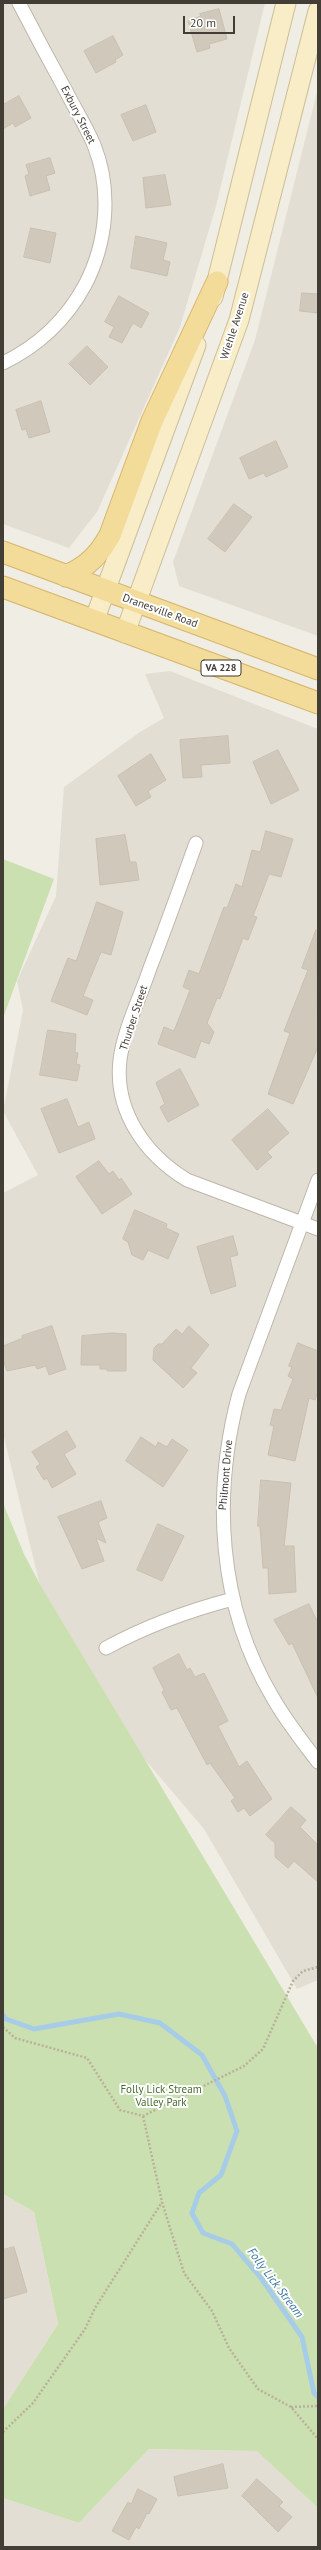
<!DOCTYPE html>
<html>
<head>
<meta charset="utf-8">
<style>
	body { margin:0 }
	#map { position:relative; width:321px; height:2550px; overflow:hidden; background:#f0ede4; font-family:"PT Sans",sans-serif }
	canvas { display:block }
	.frame { position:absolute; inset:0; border:4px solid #423d35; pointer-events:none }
	.scale { position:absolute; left:183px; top:16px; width:52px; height:18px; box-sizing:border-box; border:2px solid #423d35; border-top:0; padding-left:5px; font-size:12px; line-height:14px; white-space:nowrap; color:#423d35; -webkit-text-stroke:3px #fff; paint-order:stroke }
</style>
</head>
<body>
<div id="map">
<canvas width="321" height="2550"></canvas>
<div class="frame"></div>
<div class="scale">20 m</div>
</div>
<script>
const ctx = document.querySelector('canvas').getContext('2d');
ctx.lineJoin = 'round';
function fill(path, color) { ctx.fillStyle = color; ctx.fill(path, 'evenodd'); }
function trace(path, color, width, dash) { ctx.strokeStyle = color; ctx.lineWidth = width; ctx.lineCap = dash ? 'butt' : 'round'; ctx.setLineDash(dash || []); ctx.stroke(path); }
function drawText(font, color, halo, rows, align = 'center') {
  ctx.font = font + ' "PT Sans",sans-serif'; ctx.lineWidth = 4; ctx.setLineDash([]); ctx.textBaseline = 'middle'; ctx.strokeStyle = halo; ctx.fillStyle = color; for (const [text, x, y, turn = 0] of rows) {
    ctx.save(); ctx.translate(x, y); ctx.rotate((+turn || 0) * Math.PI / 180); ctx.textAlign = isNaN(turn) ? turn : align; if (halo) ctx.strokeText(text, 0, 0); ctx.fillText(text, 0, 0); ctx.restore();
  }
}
fill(new Path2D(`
	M3,3H265L216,206L180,327L97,512L69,548L3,524Z
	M318,88V636L179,586L173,562L255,340Z
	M170,671L318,729V1980L297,1989L204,1829L57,1656L3,1433V1193L38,1175L3,1111L23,1010L17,981L56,896L64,787L140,732L164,718L145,674Z
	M3,2194L34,2212L58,2324L3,2409Z
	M149,2449L258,2451L318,2508V2547H3V2498L79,2523Z`), '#e3ded3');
fill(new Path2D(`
	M3,859L54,879L3,1018Z
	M3,1503L24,1554L42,1588L318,2048V2508L257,2451L149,2449L79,2523L3,2498V2409L58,2324L34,2212L3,2194Z`), '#cbe0b1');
trace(new Path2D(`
	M3,2015L6,2019L34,2029L119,2014L160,2023L202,2055L225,2096L237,2131L221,2175L199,2193L192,2213L203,2233L232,2244L261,2278L302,2337L314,2393L318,2397`), '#a6cce7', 5);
const building = new Path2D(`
	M219,9L227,39L209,44L210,48L197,52L188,21L201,16L200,14Z
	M113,36L123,55L115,60L116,62L96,73L84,51Z
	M19,96L31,118L15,127L13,123L3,129V105Z
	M146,105L156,132L133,141L121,115Z
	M50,158L55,173L46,176L50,190L30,196L25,176L29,174L26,165Z
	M165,175L171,205L146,208L143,178Z
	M31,228L56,233L50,263L24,257Z
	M136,236L167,243L163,260L170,262L167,276L131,268Z
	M302,293L318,294V313L300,311Z
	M119,296L149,313L141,328L133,323L122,343L109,337L114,327L105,322Z
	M87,346L108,367L90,385L69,364Z
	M41,401L50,432L29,438L26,429L22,430L16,410Z
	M276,441L288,467L266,477L264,473L249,479L240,458Z
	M234,504L252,517L225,552L208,539Z
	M228,736L230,763L201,765L202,777L183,778L180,740Z
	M278,750L299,790L271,804L253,762Z
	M151,754L166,780L148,791L151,797L136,806L118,776Z
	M266,831L293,839L281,877L269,874L253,916L257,917L248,940L243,938L220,999L217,998L207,1023L214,1032L209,1044L201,1041L195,1058L158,1044L164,1027L174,1031L190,990L183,987L189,970L199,974L224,907L227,908L236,884L242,887L252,850L260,852Z
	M125,835L130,862H136L139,880L100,885L96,839Z
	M97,902L123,912L111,955L101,952L83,996L93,1000L87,1015L51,1001L68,958L76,961Z
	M316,930L318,1047L293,1104L268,1094L290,1033L284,1031L308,970L302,968Z
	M48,1030L76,1034L75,1052L78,1053L76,1064L80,1065L77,1081L40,1075Z
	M180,1069L199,1105L168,1122L160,1107L165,1104L156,1083Z
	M67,1099L78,1127L89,1122L95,1139L59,1153L41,1109Z
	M268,1109L289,1133L267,1152L272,1157L257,1170L232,1140Z
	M99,1161L109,1174L113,1171L119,1180L121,1178L132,1194L102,1214L76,1177Z
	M135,1210L167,1224L166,1228L179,1234L168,1259L148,1250L143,1260L132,1255L128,1242L123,1239Z
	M233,1236L238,1255L230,1257L236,1286L211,1294L197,1247Z
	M52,1326L66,1369L49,1375L46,1366L37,1369L35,1365L7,1371L3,1360V1346L23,1338L22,1336Z
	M189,1326L209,1345L191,1368L197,1373L183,1388L153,1360L154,1348L158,1344H162L176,1329L182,1334Z
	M112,1333L126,1334V1371H107V1369H100V1365H81L82,1336Z
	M298,1343L318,1351V1391L315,1400L309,1398L295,1461L268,1455L274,1426L270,1425L274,1409L281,1410L293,1379L288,1376L292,1367L289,1366Z
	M67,1431L76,1447L64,1454L76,1474L52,1488L47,1478L44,1480L36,1467L40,1464L32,1452Z
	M141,1437L156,1447L158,1442L167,1447L172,1439L188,1450L163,1487L126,1461Z
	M261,1480L291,1483L284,1546H294L296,1592L269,1594L268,1568H263L260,1526H258Z
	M101,1501L107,1518L98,1522L106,1543L96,1538L104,1561L82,1569L58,1517Z
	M158,1524L184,1536L162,1581L137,1570Z
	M309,1604L318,1623V1698L292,1643L289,1645L274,1620Z
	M179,1654L187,1670L190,1668L195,1677L204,1673L228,1721L218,1726L239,1767L247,1761L272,1799L250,1816L244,1808L238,1812L231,1801L235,1798L210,1763L207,1765L177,1708L171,1710L162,1692L164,1690L153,1668Z
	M291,1807L306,1820L300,1827L318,1845V1882L294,1861L288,1868L275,1857V1843L266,1835Z
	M14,2247L27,2292L3,2299V2250Z
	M223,2464L228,2488L178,2496L174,2477Z
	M257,2479L283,2502L279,2506L292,2517L278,2532L242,2496Z
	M138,2489L157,2499L149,2514L147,2513L139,2529L136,2527L129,2540L112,2531L124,2509L128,2502L131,2504Z`);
fill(building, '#d0c8bb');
trace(building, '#cac0af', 1);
const minor = new Path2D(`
	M3,363C38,346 66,320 85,285C107,243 112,190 94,145C86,126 75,109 66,91C50,62 34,32 19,3
	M196,843C181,885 166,927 150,968C140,998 124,1029 120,1060C114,1112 146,1155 187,1180L318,1229
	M318,1180L239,1394C212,1495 218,1606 273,1698C286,1721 302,1741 318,1762
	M106,1648C148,1625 187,1611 233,1599`);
const secondary = new Path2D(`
	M213,297L286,3
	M94,621L196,345
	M125,633L239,320L318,11`);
const primary = new Path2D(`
	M3,552L318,669
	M66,576C87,567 99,555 110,535L152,421L217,282
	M3,587L318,703`);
trace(minor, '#bdb7ab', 15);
trace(secondary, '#cbbf98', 21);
trace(primary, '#d6b76d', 23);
trace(new Path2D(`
	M3,2027L15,2038L87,2058L120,2110L143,2116L244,2066L263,2049L293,1981L303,1971L318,1967
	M143,2116L162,2202L184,2273L212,2311L229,2348L258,2389L291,2407L318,2439
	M291,2407L318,2406
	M3,2432L33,2403L85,2329L95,2308L162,2202`), '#bab09b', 2.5, [2, 2]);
trace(minor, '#fff', 13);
trace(secondary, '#f8edc6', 19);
trace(primary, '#f3db9a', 21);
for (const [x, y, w] of [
	[221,668,40]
]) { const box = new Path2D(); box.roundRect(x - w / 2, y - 8, w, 16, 3); ctx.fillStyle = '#fff'; ctx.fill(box); trace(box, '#423d35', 1); }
drawText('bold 10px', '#423d35', null, [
	["VA 228",221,668]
]);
drawText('11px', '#423d35', '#fff', [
	["Exbury Street",78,115,63],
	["Wiehle Avenue",235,326,-72],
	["Dranesville Road",160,611,20],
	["Thurber Street",134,1018,-72],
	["Philmont Drive",226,1475,-85]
]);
drawText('11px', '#466c2f', '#fff', [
	["Folly Lick Stream",161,2090],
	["Valley Park",161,2103]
]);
drawText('italic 12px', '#3a75a1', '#fff', [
	["Folly Lick Stream",275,2283,53]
]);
</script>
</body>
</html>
